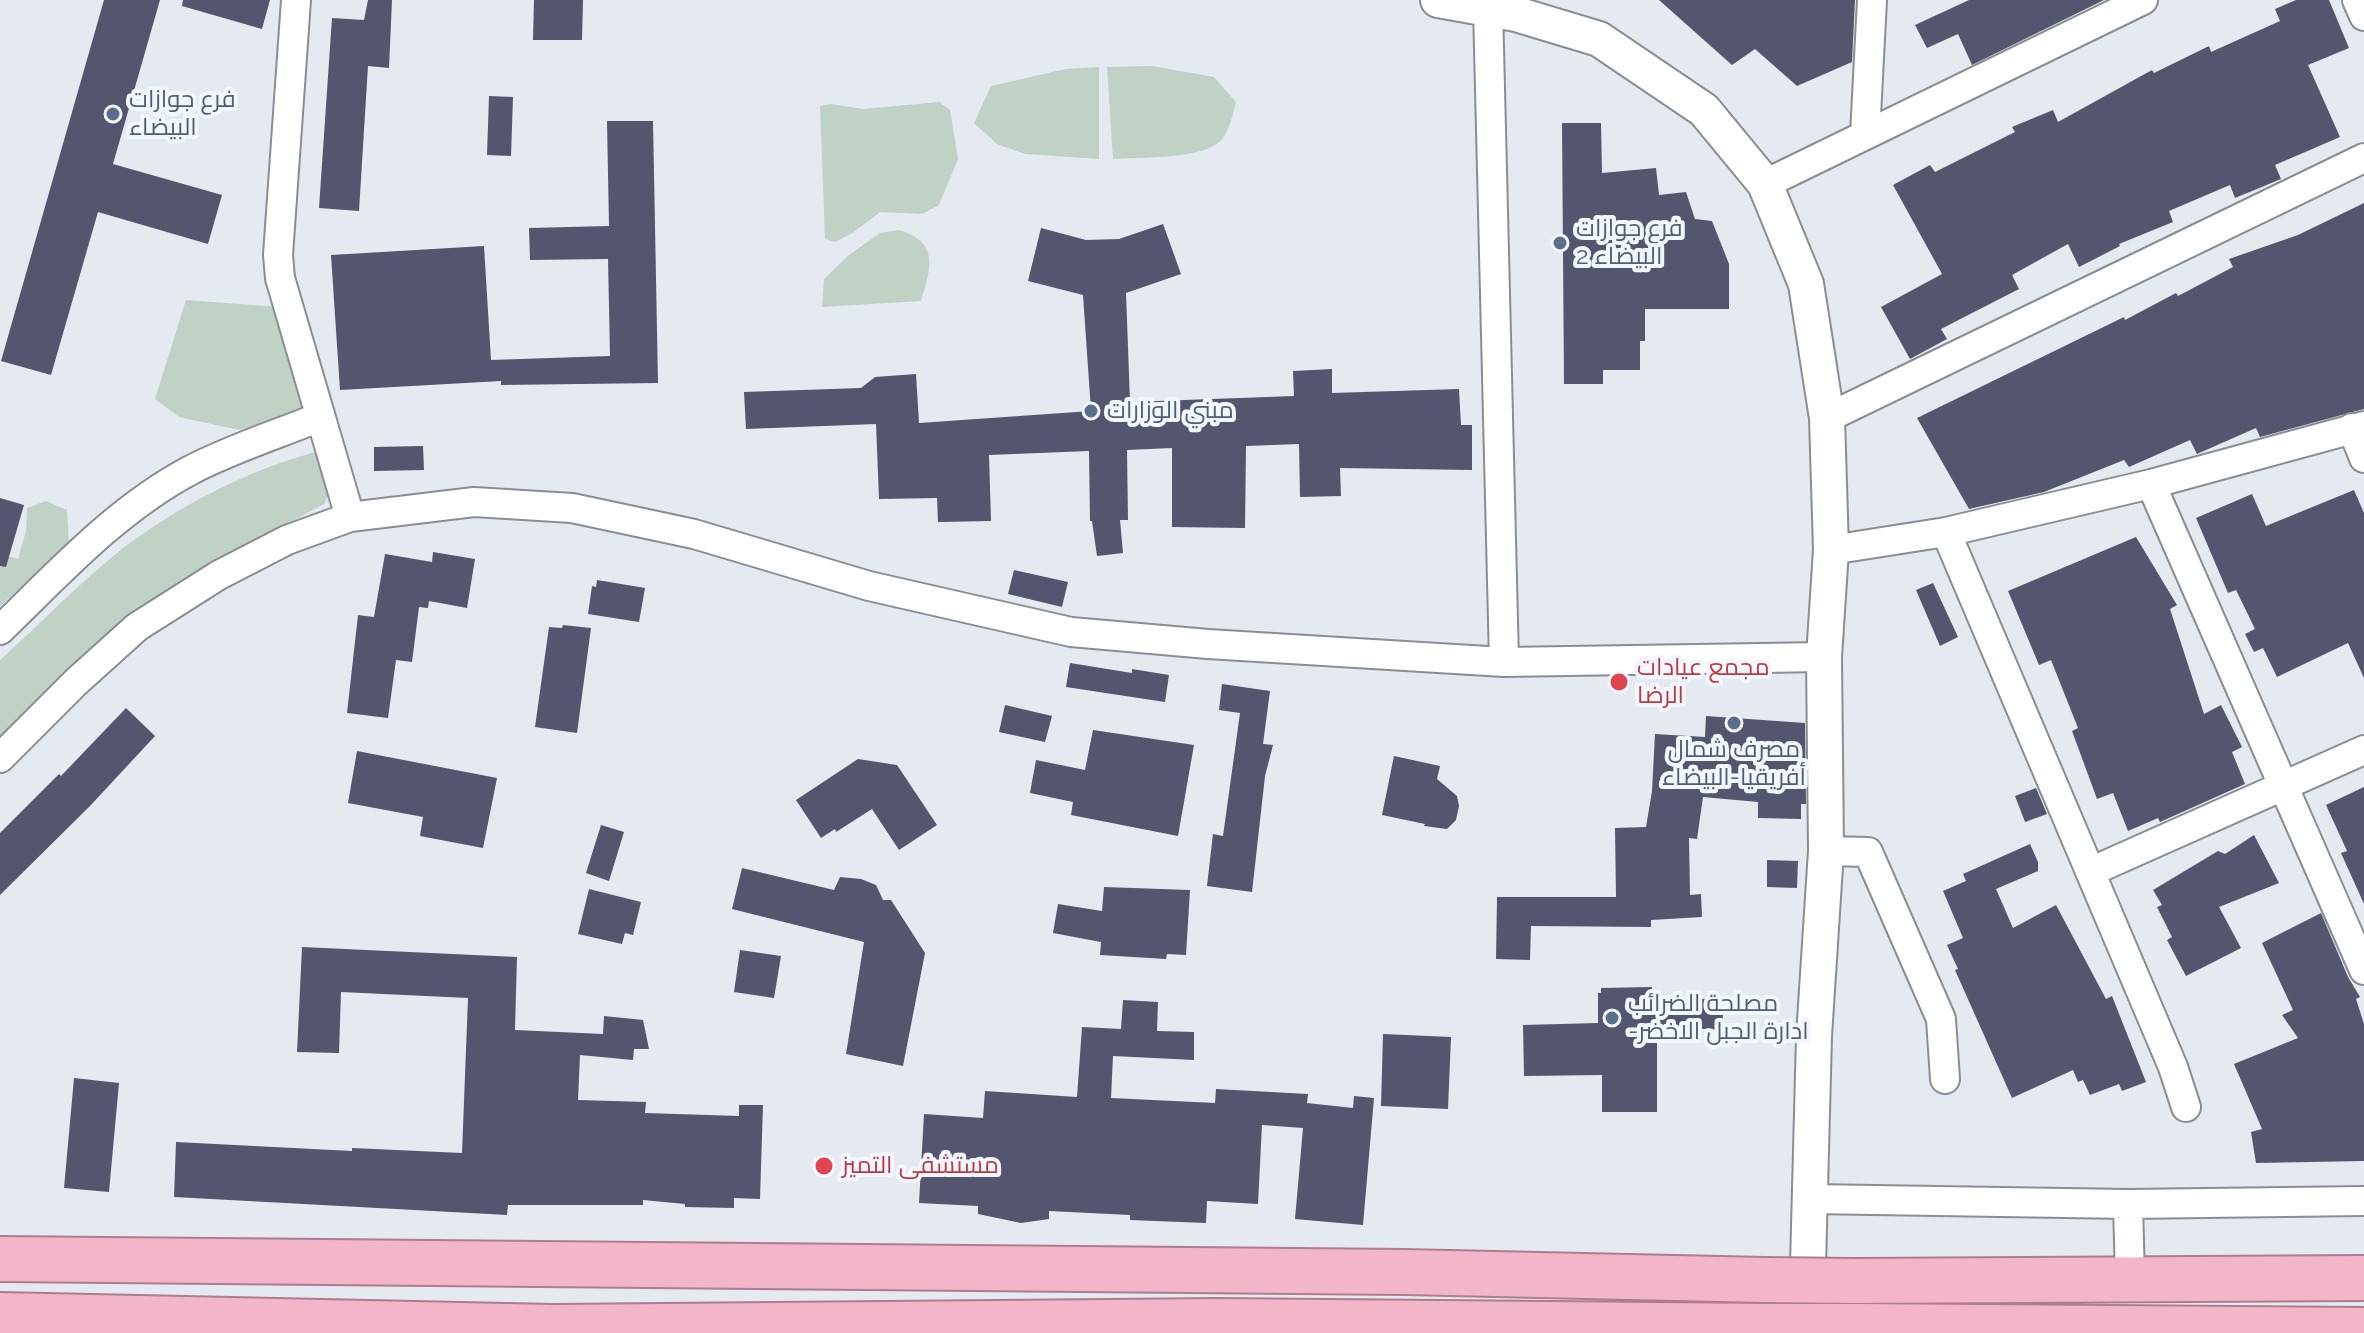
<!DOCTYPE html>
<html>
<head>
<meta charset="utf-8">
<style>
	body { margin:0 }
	canvas { display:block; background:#e5eaf0 }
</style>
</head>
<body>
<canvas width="2364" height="1333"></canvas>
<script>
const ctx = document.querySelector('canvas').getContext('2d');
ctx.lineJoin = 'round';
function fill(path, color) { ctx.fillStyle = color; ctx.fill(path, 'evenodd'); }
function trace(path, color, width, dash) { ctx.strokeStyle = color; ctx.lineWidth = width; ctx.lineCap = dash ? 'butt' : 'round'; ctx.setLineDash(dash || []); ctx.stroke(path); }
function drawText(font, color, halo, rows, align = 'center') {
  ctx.font = font + ' Raleway,Cairo,sans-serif'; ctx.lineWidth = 8; ctx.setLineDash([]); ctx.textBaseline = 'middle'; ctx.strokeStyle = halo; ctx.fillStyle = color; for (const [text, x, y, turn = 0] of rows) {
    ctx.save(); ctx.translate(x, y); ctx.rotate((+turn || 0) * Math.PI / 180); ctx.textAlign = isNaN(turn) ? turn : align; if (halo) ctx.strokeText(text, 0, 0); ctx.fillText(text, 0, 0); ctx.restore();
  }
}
fill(new Path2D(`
	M1152,66L1214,77L1236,102C1233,114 1230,127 1223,138C1208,160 1139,157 1113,159L1107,67Z
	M1099,67V159L1025,154L997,144L974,123L991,86L1066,69Z
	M939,102L950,110L958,159L939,205L922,214L880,212L854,232L835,242L825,239L820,106L831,104L863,109Z
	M899,230C940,242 931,269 921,301L822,307L824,279L849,255L880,233Z
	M186,300L280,307L310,399L297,412L239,430L179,417L155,399Z
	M323,450L333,487L324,504L203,570L0,741V660C39,625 76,586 117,553C177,506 249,469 323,450Z
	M46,501L67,510L69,544L0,606V554L18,559L26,531L27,508Z`), '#bfd2c5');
fill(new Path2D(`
	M104,0H160L113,164L222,195L208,244L98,212L51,375L1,361Z
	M183,0H270L262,29L182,6Z
	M368,0H392L389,68L368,66L359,211L319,208L332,18L364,20Z
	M534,0H583L582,40H533Z
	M1659,0H1855L1852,62L1797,86L1755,49L1732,65Z
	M1969,0H2104L1972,65L1958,34L1927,48L1915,25Z
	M2296,0H2329L2349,48L2308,65L2340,137L2275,165L2281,179L2235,198L2230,185L2169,211L2173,222L2119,244L2120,246L2079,267L2068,244L2012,275L2019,289L1941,329L1947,339L1910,359L1881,307L1942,274L1893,185L1930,165L1935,172L2015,132L2012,127L2053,110L2058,122L2152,70L2154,73L2209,46L2211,52L2280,21L2275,9Z
	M489,96L513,97L511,156L487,155Z
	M607,121H653L658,383L501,385V381L340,390L331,255L484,246L491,360L610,356L608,259L530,260L529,228L609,226Z
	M1562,123H1601L1602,173L1656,168L1659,195L1686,192L1695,219L1712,221L1729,264V309H1645V341H1640V370H1603V384H1564Z
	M2364,203V409L2260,437L2256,428L2197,454L2190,440L2129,467L2124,460L2044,492L1969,509L1917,418L2124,317L2125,320L2176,293L2178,296L2233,267L2229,259L2298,235Z
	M1163,224L1181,274L1126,293L1130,402L1294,396L1293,371L1332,369V393L1459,389L1461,425H1472V470L1340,468L1341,496L1300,497L1299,444L1246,446L1245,528L1172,527V448L1127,450L1128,520H1120L1123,553L1097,556L1092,521H1090L1089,451L989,455L991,521L938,522L937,498L879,499L876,424L746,429L744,392L861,388L875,377L916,374L919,423L1091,411L1083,295L1028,281L1041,228L1086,240L1119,239Z
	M423,446L424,470L374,471V447Z
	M2354,490L2364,513V678L2348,643L2277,677L2263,648L2254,652L2245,634L2255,629L2236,590L2228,593L2196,518L2252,494L2266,526Z
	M0,498L24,505L6,567L0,566Z
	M2136,537L2177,605L2170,609L2204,714L2221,705L2242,747L2232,752L2245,784L2160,822L2158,818L2128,831L2113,793L2097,799L2072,731L2078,728L2051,660L2039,665L2008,591Z
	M433,552L475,559L467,608L429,601L428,608L419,607L412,662L396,660L388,718L347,713L358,615L374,617L385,554L432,562Z
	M1014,570L1068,582L1062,607L1008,594Z
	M597,580L645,588L639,622L588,614L592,586L596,587Z
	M1933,583L1958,637L1940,646L1916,590Z
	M563,625L591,628L577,733L535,727L549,627L562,628Z
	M1070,663L1132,673V669L1169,675L1165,702L1066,687Z
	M1222,684L1270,691L1263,744L1273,745L1265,776L1252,892L1207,886L1213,834L1223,836L1240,713L1219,710Z
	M1005,705L1052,716L1045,742L999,732Z
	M126,708L155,736L90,806L0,895V833L59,774L61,776Z
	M1706,716L1805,723L1806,804H1801V819L1758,818V802L1703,797L1697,839L1689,838L1690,895L1701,894L1702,917L1651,920V927L1531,926L1530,960L1496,959L1497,897H1616L1615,828L1646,827L1652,791L1655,734L1705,737Z
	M1093,730L1194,745L1178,836L1071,815L1073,802L1030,793L1036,760L1085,770Z
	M357,751L497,778L483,848L420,836L423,817L348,803Z
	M1394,756L1440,766L1437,779L1457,796L1459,806L1456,820L1447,829L1424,826L1425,824L1382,815Z
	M858,759L897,765L937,825L899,850L872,809L836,832L835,829L821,838L796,800Z
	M2364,787V904L2341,853L2347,851L2326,805Z
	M2036,788L2047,814L2025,822L2015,796Z
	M601,825L624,832L609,881L586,873Z
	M2254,835L2279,883L2219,907L2241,948L2186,976L2167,940L2172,937L2157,907L2162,905L2153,890L2218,851L2225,854Z
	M2030,844L2038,862V871L1996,889L2013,928L2056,905L2106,999L2112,996L2146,1082L2122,1091L2119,1084L2090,1095L2083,1080L2078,1082L2073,1070L2012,1098L1955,970L1958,969L1947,945L1963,938L1943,891L1966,881L1963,874Z
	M1767,860L1798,861L1797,888L1767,887Z
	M742,868L834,890L840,877L861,879L876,885L883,900H891L925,953L903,1066L846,1054L864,942L732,909Z
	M1104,887L1190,890L1186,955L1167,954L1166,959L1100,955L1101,942L1053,933L1058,904L1102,911Z
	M589,889L641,902L633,935L625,933L622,944L578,934Z
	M2321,913L2348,977L2360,997L2356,999L2364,1024V1161L2256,1163L2251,1132L2262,1129L2234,1064L2298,1038L2282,1015L2293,1010L2262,943Z
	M302,947L517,957L515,1030L603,1034L604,1016L643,1020L649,1049H634L633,1060L580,1055L578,1100L646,1102L645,1113L739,1116V1105H763L760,1199L734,1198V1208L685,1207V1204L643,1200V1205H508L507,1215L174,1197L176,1142L352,1151V1148L462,1153L468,998L341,992L339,1053L297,1052Z
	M740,950L781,956L774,998L734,992Z
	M1652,987V996L1724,1000L1722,1030L1657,1026V1112H1602V1075L1524,1076L1523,1025L1598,1023V993H1601V988Z
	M1123,1000L1158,1002L1157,1031L1194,1032V1060L1113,1056L1111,1098L1215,1103L1216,1089L1308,1094L1307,1103L1353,1108L1354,1096L1374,1098L1363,1225L1295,1219L1303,1128L1262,1125L1258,1204L1207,1201L1206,1223L1130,1220V1215L1049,1211V1219L1021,1223L978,1214V1206L919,1203L924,1114L983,1118L985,1091L1077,1097L1082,1027L1121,1029Z
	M1383,1034L1451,1037L1448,1109L1381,1106Z
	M74,1078L119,1083L109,1192L64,1188Z`), '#54556e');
const minor = new Path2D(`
	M296,0L278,255L280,278L350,517
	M2357,0L2364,16
	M1488,7L1504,662
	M1865,135L1872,0
	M1765,184L2143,0
	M1827,418L2364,158
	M2352,428L2364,458
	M2151,484L2364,970
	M1946,532L2173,1067L2186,1107
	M1831,550L1946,532L2151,484L2364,426
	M0,630C59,573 117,509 191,470C231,449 278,434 320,417
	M0,758L76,682L137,627L219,575L287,540L350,517L474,502L572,508L694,534L869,586L1071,632L1208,644L1504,662L1824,657
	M1826,851L1868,852L1941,1019L1945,1079
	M2090,872L2364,750
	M1810,1199L2128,1204L2364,1201
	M2128,1204L2130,1279`);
const tertiary = new Path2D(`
	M1438,0L1516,14L1599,39L1704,110L1765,184L1806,284L1827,418L1831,550L1824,657L1826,851L1814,1036L1807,1304`);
const trunk = new Path2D(`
	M0,1259L1404,1272L1765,1280
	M1855,1281L2364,1278
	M0,1315L553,1327L1218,1321L1769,1326
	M1858,1326L2364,1330`);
trace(minor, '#898e94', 32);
trace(tertiary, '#898e94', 38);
trace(trunk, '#ad7d8c', 48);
trace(minor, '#fff', 28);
trace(tertiary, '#fff', 34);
trace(trunk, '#f2b6c8', 44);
const trunkBridge = new Path2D(`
	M1765,1280L1855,1281
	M1769,1326H1858`);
trace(trunkBridge, '#ad7d8c', 48, []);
trace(trunkBridge, '#f2b6c8', 44);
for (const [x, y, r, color] of [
	[113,114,8,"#5c6f8a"],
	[1560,243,8,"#5c6f8a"],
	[1091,411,8,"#5c6f8a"],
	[1619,682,10,"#e0444e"],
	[1734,723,8,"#5c6f8a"],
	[1612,1018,8,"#5c6f8a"],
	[824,1166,10,"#e0444e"]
]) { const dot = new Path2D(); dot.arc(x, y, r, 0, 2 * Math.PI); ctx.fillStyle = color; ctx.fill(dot); trace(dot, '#f2f7fe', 3); }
drawText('24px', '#4e5e75', '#f2f7fe', [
	["فرع جوازات",129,100],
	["البيضاء",129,128],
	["فرع جوازات",1576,229],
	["البيضاء 2",1576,257],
	["مبني الوزارات",1107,411],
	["مصرف شمال",1734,750,"center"],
	["أفريقيا-البيضاء",1734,778,"center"],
	["مصلحة الضرائب",1628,1004],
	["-ادارة الجبل الاخضر",1628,1032]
], 'left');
drawText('24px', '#be3a42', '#f2f7fe', [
	["مجمع عيادات",1637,668],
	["الرضا",1637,696],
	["مستشفى التميز",842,1166]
], 'left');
</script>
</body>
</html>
